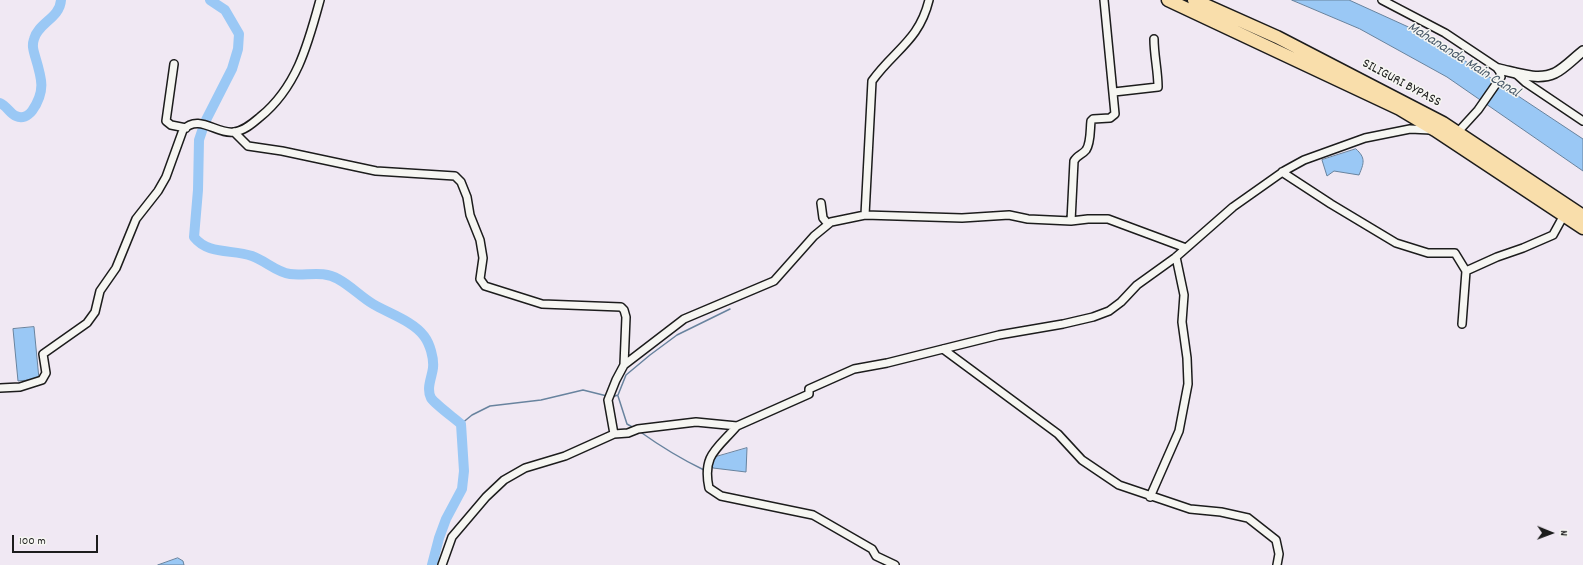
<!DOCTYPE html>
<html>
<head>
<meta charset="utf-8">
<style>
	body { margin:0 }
	#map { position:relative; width:1583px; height:565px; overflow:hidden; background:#f0e8f3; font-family:Dekko,sans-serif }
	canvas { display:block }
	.north { position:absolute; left:1531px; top:513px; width:40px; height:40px; -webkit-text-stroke:3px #f6f6f2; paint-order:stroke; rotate:91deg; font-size:11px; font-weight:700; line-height:16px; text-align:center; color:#1c1c1c }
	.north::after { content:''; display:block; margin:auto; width:14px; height:18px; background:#1c1c1c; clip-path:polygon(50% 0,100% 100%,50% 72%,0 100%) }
	.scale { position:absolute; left:12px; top:535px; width:86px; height:18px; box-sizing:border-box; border:2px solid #1c1c1c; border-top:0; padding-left:5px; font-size:12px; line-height:14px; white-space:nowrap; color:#1c1c1c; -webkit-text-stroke:3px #f6f6f2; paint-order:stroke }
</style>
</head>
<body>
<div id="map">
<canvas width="1583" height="565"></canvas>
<div class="north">N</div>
<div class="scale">100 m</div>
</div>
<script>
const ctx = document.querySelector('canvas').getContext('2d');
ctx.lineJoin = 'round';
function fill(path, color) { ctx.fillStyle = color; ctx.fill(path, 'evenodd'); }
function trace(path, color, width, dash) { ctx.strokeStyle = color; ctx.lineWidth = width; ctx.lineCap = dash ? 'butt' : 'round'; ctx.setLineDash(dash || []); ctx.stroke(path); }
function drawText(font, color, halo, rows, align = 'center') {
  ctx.font = font + ' Dekko,sans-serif'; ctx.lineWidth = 3; ctx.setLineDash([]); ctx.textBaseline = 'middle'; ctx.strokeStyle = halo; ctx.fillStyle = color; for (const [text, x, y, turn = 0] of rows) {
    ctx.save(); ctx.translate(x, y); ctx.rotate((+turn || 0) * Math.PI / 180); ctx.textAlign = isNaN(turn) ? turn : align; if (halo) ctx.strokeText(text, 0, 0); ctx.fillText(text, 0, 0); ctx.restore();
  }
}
const water = new Path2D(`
	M1292,0H1349L1426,35L1583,139V171L1447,77L1360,29Z
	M1356,149C1366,158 1364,163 1359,175L1334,171L1327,176L1322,160Z
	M34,327L39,379L18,381L13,329Z
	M747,448L746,472L713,468L711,462L712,458Z
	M178,558L183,561L184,565H158Z`);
fill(water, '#9ac8f5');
trace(water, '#68839e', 1);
trace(new Path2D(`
	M618,396L627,424L634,428
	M612,397L618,395L626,375L650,355L677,335L730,309
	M461,424L472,415L490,406L541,400L583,390L607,396
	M639,431C660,446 681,459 704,470`), '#68839e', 1.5);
trace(new Path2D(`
	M210,0L225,10L239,34L238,49L232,69L205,122L199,140L198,190L194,237C208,255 232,249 252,256C266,261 276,272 290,274C306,276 324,270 338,279C351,286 361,297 373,304C388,313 413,321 424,336C430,344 434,358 433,368C432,377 426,388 431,398C436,405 453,417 461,424L464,471L462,489L446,519L439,538L432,565
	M0,103C7,106 10,114 16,116C22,119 28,116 32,111C46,91 42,79 35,56C33,49 32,45 34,39C38,23 60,18 61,0`), '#9ac8f5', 10);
const street = new Path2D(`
	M1382,0L1445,33L1499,69L1501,77L1478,110L1457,133
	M174,64L166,121L171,125L186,128
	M1514,72L1525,82L1583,121
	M1114,92L1158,87C1158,71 1154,55 1154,39
	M234,132L248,146L282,151L376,171L455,176L461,182L467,197L470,215L480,240L483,258L480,279L485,286L542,304L621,307L624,310L626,317L624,365L616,380L608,400L614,434
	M1282,172L1331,204L1396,243L1428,253H1455L1466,271
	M821,203L823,218L828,224
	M865,215L872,81C894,50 919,41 929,0
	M1071,221L1074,161C1077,155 1082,155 1086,150C1091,143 1090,129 1091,121L1093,119L1110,118L1115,114L1104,0
	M1462,324L1466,271L1497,257L1523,248L1553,235L1564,215
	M943,349L1058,434L1082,460L1119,485L1190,509L1221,512L1248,518L1276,540L1279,554L1277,565
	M624,365L684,319L774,281L814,236L831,222L865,215L962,218L1009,215L1028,219L1071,221L1088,219H1108L1186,248
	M0,388L20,387L42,380L46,373L43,354L87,323L95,312L100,291L116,268L136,219L158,191L166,177L183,130C199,113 217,135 234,132C244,131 253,123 260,117C297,87 308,44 320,0
	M737,426C717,449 702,455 709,488L721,496L813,515L872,549L876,556L895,565
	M1150,497L1179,431L1188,384L1187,358L1182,322L1184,295L1176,257
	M442,565L452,537L486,497L504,480L525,468L565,456L614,434L628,433L638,429L696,422L737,426L809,394V389L854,369L887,363L999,335L1063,324L1093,317L1109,311L1121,302L1137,285L1176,257L1233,207L1284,171L1304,160L1365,138L1410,129L1431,130`);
const secondary = new Path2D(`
	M1499,69C1517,73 1538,81 1555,73C1565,68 1574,58 1583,51`);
const highway = new Path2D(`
	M1168,0L1400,109L1435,130L1583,228
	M1194,0L1277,37L1443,123L1583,216`);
trace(street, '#1c1c1c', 10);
trace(secondary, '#1c1c1c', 12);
trace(highway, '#1c1c1c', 15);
trace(street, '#f6f6f2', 7);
trace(secondary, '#f6f6f2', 9);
trace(highway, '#f9deab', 12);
drawText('14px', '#1c1c1c', '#f6f6f2', [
	["SILIGURI BYPASS",1401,84,28]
]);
drawText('italic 15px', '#485868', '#f6f6f2', [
	["Mahananda Main Canal",1463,61,32]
]);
</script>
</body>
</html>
